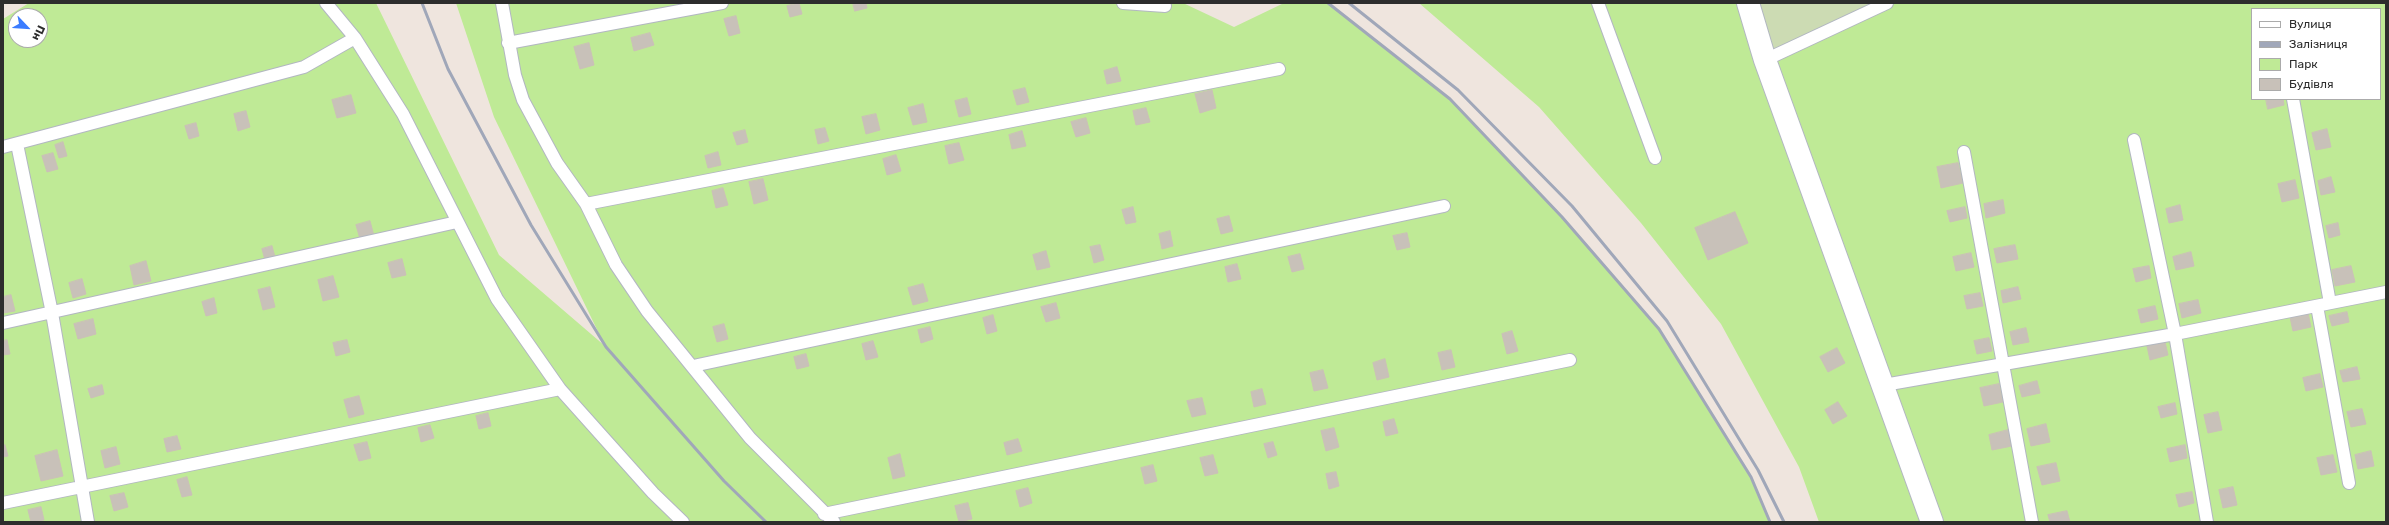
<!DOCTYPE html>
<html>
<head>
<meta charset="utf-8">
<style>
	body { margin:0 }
	#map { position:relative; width:2389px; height:525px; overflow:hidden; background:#efe5de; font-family:Rubik,sans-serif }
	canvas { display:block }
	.frame { position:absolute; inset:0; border:4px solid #2d2d2d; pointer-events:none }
	.legend { position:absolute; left:2251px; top:8px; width:130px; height:92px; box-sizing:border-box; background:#fff; border:1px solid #ababab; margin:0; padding:5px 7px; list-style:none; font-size:12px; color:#2d2d2d }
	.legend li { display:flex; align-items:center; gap:8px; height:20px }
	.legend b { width:20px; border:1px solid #ababab }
	.north { position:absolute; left:8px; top:8px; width:40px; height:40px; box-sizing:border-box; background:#fff; border:1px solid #ababab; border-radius:50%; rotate:115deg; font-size:11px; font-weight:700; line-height:16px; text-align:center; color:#2d2d2d }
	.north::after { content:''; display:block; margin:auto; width:14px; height:18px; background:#3b7cff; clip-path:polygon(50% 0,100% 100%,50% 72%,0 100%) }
</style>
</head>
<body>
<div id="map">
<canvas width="2389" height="525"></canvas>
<div class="frame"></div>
<ul class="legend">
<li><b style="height:5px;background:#fff"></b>Вулиця</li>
<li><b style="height:5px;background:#a0a7b9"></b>Залізниця</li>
<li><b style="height:11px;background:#bfea96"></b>Парк</li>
<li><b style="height:11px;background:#c8c1b9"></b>Будівля</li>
</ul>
<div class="north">Пн</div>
</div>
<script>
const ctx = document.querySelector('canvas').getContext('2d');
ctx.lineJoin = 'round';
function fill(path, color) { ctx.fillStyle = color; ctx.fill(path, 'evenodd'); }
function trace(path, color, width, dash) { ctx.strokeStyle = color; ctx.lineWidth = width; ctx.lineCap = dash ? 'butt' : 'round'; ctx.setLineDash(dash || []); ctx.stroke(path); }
fill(new Path2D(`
	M29,3H376L499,255L605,346L494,117L456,3H1183L1234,27L1284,3H1328L1450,99L1562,217L1659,329L1751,477L1770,522H3V19ZM16,16H40V40H16Z
	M1419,3H2386V522H1819L1799,467L1721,324L1641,223L1539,107ZM2252,9H2380V99H2252Z`), '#bfea96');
fill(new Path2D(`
	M1748,3H1887L1765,60Z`), '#ccdbb3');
const building = new Path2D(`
	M799,3L802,14L790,17L787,6Z
	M853,3H866L867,8L855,11Z
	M736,16L740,33L729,36L724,19Z
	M650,33L654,45L634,51L631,38Z
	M589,43L594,65L580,69L574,47Z
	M1117,67L1121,81L1107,84L1104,71Z
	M1025,88L1029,102L1017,105L1013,91Z
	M1212,90L1216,108L1200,113L1195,94Z
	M351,95L356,113L337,118L332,100Z
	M967,98L971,114L959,117L955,101Z
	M2266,99H2283L2284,105L2268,109Z
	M923,104L927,122L913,125L908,108Z
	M1146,108L1150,122L1136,125L1133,111Z
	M246,111L250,127L238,131L234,114Z
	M876,114L880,130L866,134L862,117Z
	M1086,118L1090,133L1076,137L1071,122Z
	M196,123L199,136L189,139L185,126Z
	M825,128L829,141L818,144L815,130Z
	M2327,129L2331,147L2316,150L2312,133Z
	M745,130L748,142L737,145L733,133Z
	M1022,131L1026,146L1012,149L1009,135Z
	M63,142L67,156L59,158L55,145Z
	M959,143L964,160L949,164L945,146Z
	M718,152L721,165L708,168L705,156Z
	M53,153L58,169L47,172L42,156Z
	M896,155L901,171L887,175L883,159Z
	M1958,163L1963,183L1941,188L1937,167Z
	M2331,177L2335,192L2321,195L2318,181Z
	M763,179L768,200L754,204L749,182Z
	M2295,180L2299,198L2282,202L2278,184Z
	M723,188L728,205L716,208L712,191Z
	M2003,200L2005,213L1986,218L1984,204Z
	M2180,205L2183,220L2169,223L2166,209Z
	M1133,207L1136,222L1126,224L1122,210Z
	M1965,207L1967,218L1950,222L1947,211Z
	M1735,212L1748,243L1708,260L1695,228Z
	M1229,216L1233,231L1221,234L1217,219Z
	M370,221L374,236L360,239L356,225Z
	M2338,223L2340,235L2329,238L2326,226Z
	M1170,231L1173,246L1162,249L1159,234Z
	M1407,233L1410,247L1397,250L1393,236Z
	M1100,245L1104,260L1094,263L1090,247Z
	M2015,245L2018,259L1997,263L1994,249Z
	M272,246L275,257L265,260L262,249Z
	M1046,251L1050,267L1037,270L1033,255Z
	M2191,252L2194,266L2176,270L2173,257Z
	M1971,253L1974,267L1956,271L1953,257Z
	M1300,254L1304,269L1292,272L1288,257Z
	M402,259L406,275L392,278L388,263Z
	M146,261L151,281L134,285L130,266Z
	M1237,264L1241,279L1228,282L1225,267Z
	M2149,266L2151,278L2136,282L2133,269Z
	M2351,266L2355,282L2335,286L2332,270Z
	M333,276L339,297L323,301L318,280Z
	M82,279L86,294L73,298L69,283Z
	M923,284L928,301L913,305L908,288Z
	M270,287L275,307L263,310L258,290Z
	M2018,287L2021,299L2003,303L2001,291Z
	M1980,293L1983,306L1967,309L1964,296Z
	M11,295L15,311L3,313V297Z
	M214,298L217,313L206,316L202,302Z
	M2198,300L2201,313L2182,318L2179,304Z
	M1056,303L1060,318L1046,322L1041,307Z
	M2155,306L2158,319L2141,323L2138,310Z
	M2347,312L2349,322L2332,326L2329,316Z
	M2308,313L2311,327L2293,331L2290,317Z
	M993,315L997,331L987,334L983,318Z
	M93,319L96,334L78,339L74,324Z
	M724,324L728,339L717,342L713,327Z
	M930,327L933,339L921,343L918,330Z
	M2026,328L2029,342L2013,345L2010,332Z
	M1512,331L1518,351L1507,354L1502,334Z
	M1989,338L1992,351L1977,354L1974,341Z
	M7,340L10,354L3,355V341Z
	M347,340L350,352L336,356L333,343Z
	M873,341L878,357L866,360L862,344Z
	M2165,342L2168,355L2150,360L2147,346Z
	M1837,348L1845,363L1828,372L1820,357Z
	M1451,350L1455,367L1442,370L1438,353Z
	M806,354L809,366L797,369L794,357Z
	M1385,359L1389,377L1377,380L1373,363Z
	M2357,367L2360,379L2343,382L2340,371Z
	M1323,370L1328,388L1314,391L1310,373Z
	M2320,374L2323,387L2306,391L2303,378Z
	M2037,381L2040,393L2022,397L2019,386Z
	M1999,384L2003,402L1984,406L1980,388Z
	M102,385L104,394L91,398L88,389Z
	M1262,389L1266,404L1254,407L1251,392Z
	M359,396L364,414L349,418L344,400Z
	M1202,398L1206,414L1192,417L1187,401Z
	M1838,402L1847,416L1833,424L1825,410Z
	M2175,403L2177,414L2161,418L2158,407Z
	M2362,409L2366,424L2351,427L2347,412Z
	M2218,412L2222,430L2208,433L2204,415Z
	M488,413L491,426L479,429L476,416Z
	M1394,419L1398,433L1386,436L1383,422Z
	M2046,424L2050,442L2031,446L2027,429Z
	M430,425L434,438L421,442L418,428Z
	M1334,428L1339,447L1326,451L1321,431Z
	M2008,430L2012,446L1992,450L1989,435Z
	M177,436L181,449L167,452L164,439Z
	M1018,439L1022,451L1007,455L1004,443Z
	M367,442L371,458L359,461L354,445Z
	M1273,442L1277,455L1268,458L1264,444Z
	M5,445L8,456L3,457V446Z
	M2185,445L2187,458L2170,462L2167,449Z
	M116,447L120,464L105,468L101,451Z
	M57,450L63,476L41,481L35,456Z
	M2371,451L2374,466L2358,469L2355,455Z
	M900,454L905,476L893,479L888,458Z
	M1213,455L1218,473L1205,476L1200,458Z
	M2333,455L2337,472L2321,475L2317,458Z
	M2056,463L2060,481L2042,485L2037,467Z
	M1153,465L1157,481L1145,484L1141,468Z
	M1336,472L1339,486L1329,489L1326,474Z
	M187,477L192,495L182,497L177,480Z
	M2233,487L2237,505L2223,508L2219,490Z
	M1028,488L1032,503L1020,507L1016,491Z
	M2192,492L2194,503L2179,507L2176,495Z
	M124,493L128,507L114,511L110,496Z
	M968,503L972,519L959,522L955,506Z
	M41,507L44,520L31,522L28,510Z
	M2067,511L2070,522H2050L2048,515Z`);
fill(building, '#c8c1b9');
trace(building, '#cbc1b7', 1);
const lane = new Path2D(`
	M326,3L355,38L403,114L497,299L560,389L653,493L683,522
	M502,3L515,75L523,100L557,163L586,204L616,265L647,311L750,438L834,522
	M1123,3L1165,6
	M1598,3L1655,158
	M508,43L722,3
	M1765,60L1887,3
	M2293,99L2330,303
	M2134,140L2175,334L2207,522
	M17,144L52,313L88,522
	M3,147L304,67L355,38
	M1964,152L2032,522
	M586,204L1279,69
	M2317,306L2349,483
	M3,323L457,222
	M693,366L1444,206
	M1884,385L2175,334L2386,292
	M3,503L560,389
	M824,514L1570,360`);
const street = new Path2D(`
	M1748,3L1765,60L1932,522`);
trace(lane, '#b2b7c1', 14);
trace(street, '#b2b7c1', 24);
trace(lane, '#fff', 12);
trace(street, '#fff', 22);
trace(new Path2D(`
	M422,3L448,69L531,225L606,347L724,481L766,522
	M1328,3L1450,99L1562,217L1659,329L1751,477L1770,522
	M1349,3L1458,90L1572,206L1667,321L1758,470L1784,522`), '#a0a7b9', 3);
</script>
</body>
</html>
